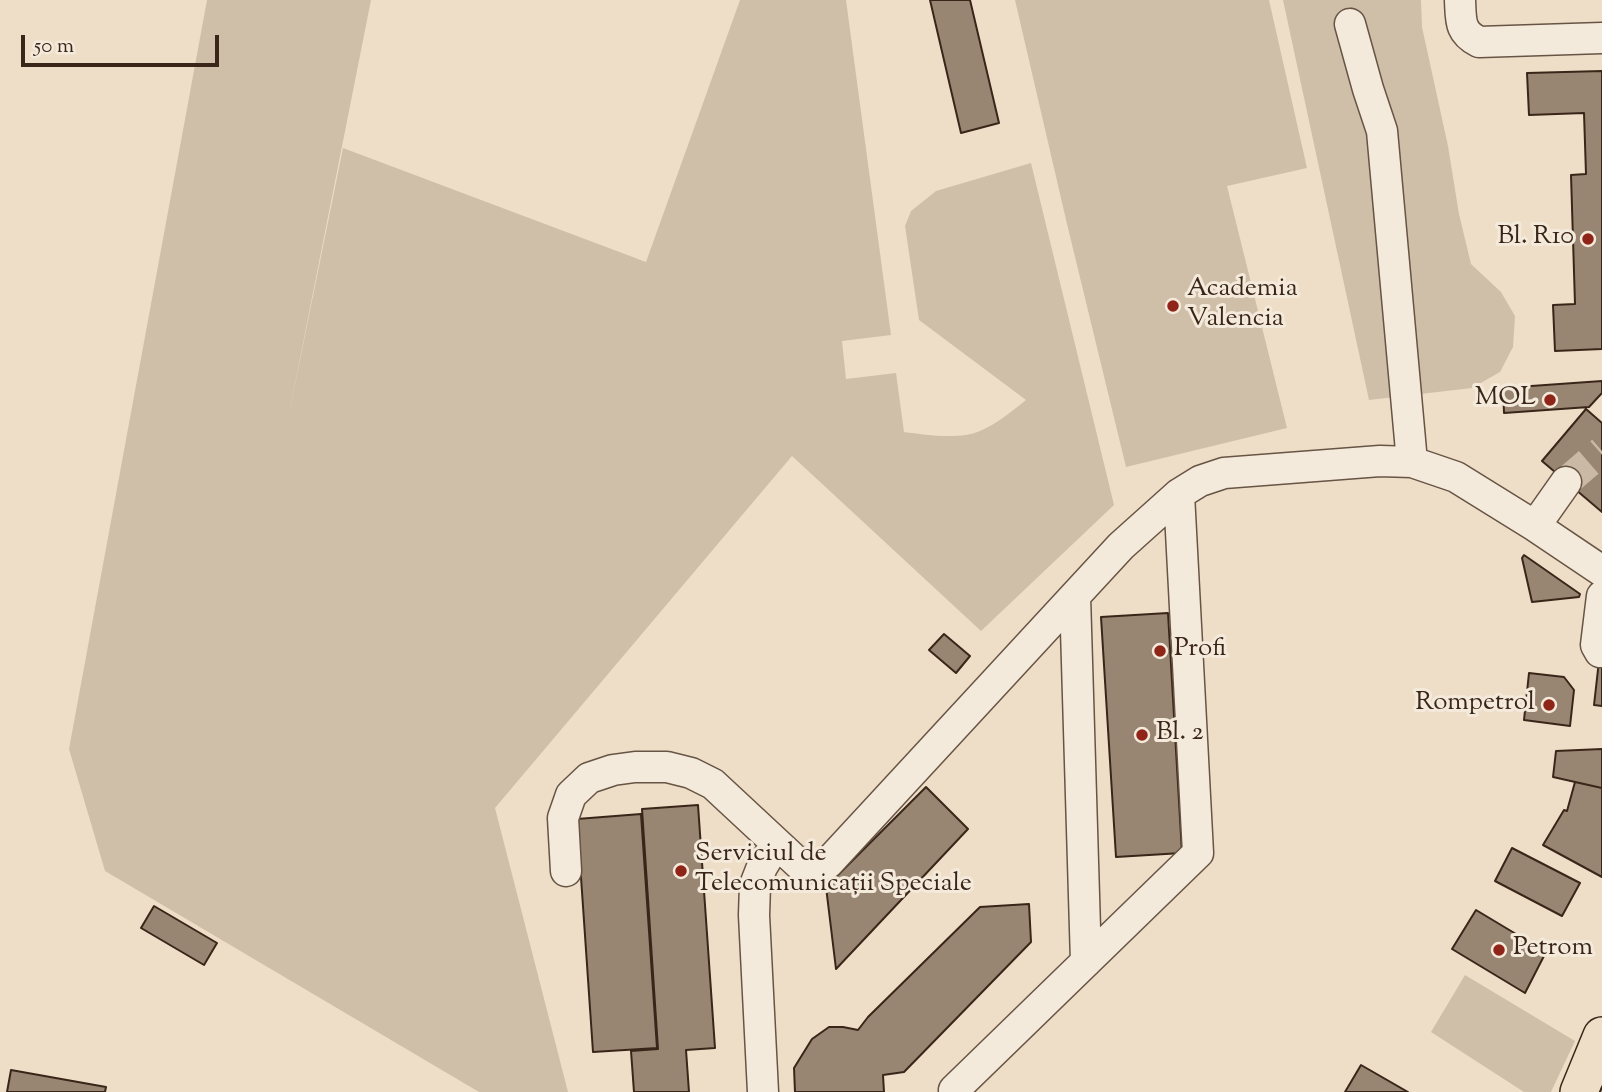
<!DOCTYPE html>
<html>
<head>
<meta charset="utf-8">
<style>
	body { margin:0 }
	#map { position:relative; width:1602px; height:1092px; overflow:hidden; background:#eedec7; font-family:"Sorts Mill Goudy",serif }
	canvas { display:block }
	.scale { position:absolute; left:21px; top:35px; width:198px; height:32px; box-sizing:border-box; border:4px solid #3a2619; border-top:0; padding-left:9px; font-size:21px; line-height:24px; white-space:nowrap; color:#3a2619; -webkit-text-stroke:5px #f4eadb; paint-order:stroke }
</style>
</head>
<body>
<div id="map">
<canvas width="1602" height="1092"></canvas>
<div class="scale">50 m</div>
</div>
<script>
const ctx = document.querySelector('canvas').getContext('2d');
ctx.lineJoin = 'round';
function fill(path, color) { ctx.fillStyle = color; ctx.fill(path, 'evenodd'); }
function trace(path, color, width, dash) { ctx.strokeStyle = color; ctx.lineWidth = width; ctx.lineCap = dash ? 'butt' : 'round'; ctx.setLineDash(dash || []); ctx.stroke(path); }
function drawText(font, color, halo, rows, align = 'center') {
  ctx.font = font + ' "Sorts Mill Goudy",serif'; ctx.lineWidth = 6; ctx.setLineDash([]); ctx.textBaseline = 'middle'; ctx.strokeStyle = halo; ctx.fillStyle = color; for (const [text, x, y, turn = 0] of rows) {
    ctx.save(); ctx.translate(x, y); ctx.rotate((+turn || 0) * Math.PI / 180); ctx.textAlign = isNaN(turn) ? turn : align; if (halo) ctx.strokeText(text, 0, 0); ctx.fillText(text, 0, 0); ctx.restore();
  }
}
fill(new Path2D(`
	M207,0H371L288,419L343,148L646,262L740,0H846L891,335L842,341L846,379L896,373L904,432C926,435 960,440 980,431C997,424 1012,411 1026,400L919,320L905,226L911,211L936,191L1031,163L1114,505L981,631L792,456L495,808L568,1092H479L105,871L69,749Z
	M1015,0H1269L1307,168L1227,186L1287,428L1126,467L1067,224Z
	M1283,0H1421L1422,27L1448,146L1459,214L1471,264L1501,292L1515,316L1513,347L1500,372L1472,388L1369,400Z
	M1465,975L1575,1041L1551,1092H1524L1431,1032Z`), '#cfbfa9');
const building = new Path2D(`
	M930,0H970L999,123L961,133Z
	M1602,71V349L1555,351L1553,305L1575,304L1571,175L1586,174L1584,113L1529,115L1527,73Z
	M1602,381V393L1589,407L1504,413L1503,388Z
	M1586,409L1602,423V512L1542,461Z
	M1524,555L1580,594L1579,597L1532,602L1522,558Z
	M1168,613L1182,853L1116,857L1101,617Z
	M944,634L970,656L956,673L929,650Z
	M1602,634V706L1594,705Z
	M1529,673L1564,677L1574,690L1570,726L1524,720Z
	M1602,749V788L1553,777L1556,751Z
	M1575,782L1602,788V877L1543,845L1564,810L1567,811Z
	M926,787L968,829L836,969L826,887Z
	M698,805L715,1048L686,1050L689,1092H634L631,1051L658,1049L642,809Z
	M641,814L657,1048L593,1052L577,819Z
	M1512,848L1580,883L1562,916L1495,881Z
	M1029,904L1031,942L904,1072L883,1075L884,1092H795L794,1068L812,1039L829,1027H843L858,1030L868,1017L980,907Z
	M154,906L217,943L204,965L141,928Z
	M1476,910L1546,952L1525,993L1452,949Z
	M1361,1065L1408,1092H1345Z
	M11,1070L106,1087L105,1092H7Z`);
fill(building, '#988673');
trace(building, '#3a2619', 2);
trace(new Path2D(`
	M1566,482L1602,451`), '#cab9a4', 30, [30, 15]);
const minor = new Path2D(`
	M1460,0C1461,20 1459,32 1479,42L1602,38
	M1350,24L1368,89L1382,131L1412,462
	M1535,526L1566,482
	M1075,596L1086,962
	M1600,652L1596,645L1602,596
	M566,871L563,818L571,795L589,778L613,770L635,767H667L691,773L713,784L799,864L813,868L828,863L1121,546L1179,494L1200,481L1224,473L1380,461L1412,462L1456,477L1535,526L1602,571
	M763,1092L754,915L755,885L762,867L776,844
	M955,1092L954,1090L1198,853L1179,494`);
const major = new Path2D(`
	M1579,1092L1602,1036`);
trace(minor, '#675444', 33);
trace(major, '#3a2619', 40);
trace(minor, '#f4eadb', 30);
trace(major, '#eedec7', 37);
trace(new Path2D(`
	M1600,1092L1602,1087`), '#3a2619', 2);
for (const [x, y, r, color] of [
	[1588,239,7,"#8f2418"],
	[1173,306,7,"#8f2418"],
	[1550,400,7,"#8f2418"],
	[1160,651,7,"#8f2418"],
	[1549,705,7,"#8f2418"],
	[1142,735,7,"#8f2418"],
	[681,871,7,"#8f2418"],
	[1499,950,7,"#8f2418"]
]) { const dot = new Path2D(); dot.arc(x, y, r, 0, 2 * Math.PI); ctx.fillStyle = color; ctx.fill(dot); trace(dot, '#f4eadb', 2.5); }
drawText('26px', '#3a2619', '#f4eadb', [
	["Bl. R10",1574,239,"right"],
	["Academia",1187,291],
	["Valencia",1187,321],
	["MOL",1536,400,"right"],
	["Profi",1174,651],
	["Rompetrol",1535,705,"right"],
	["Bl. 2",1156,735],
	["Serviciul de",695,856],
	["Telecomunicații Speciale",695,886],
	["Petrom",1513,950]
], 'left');
</script>
</body>
</html>
